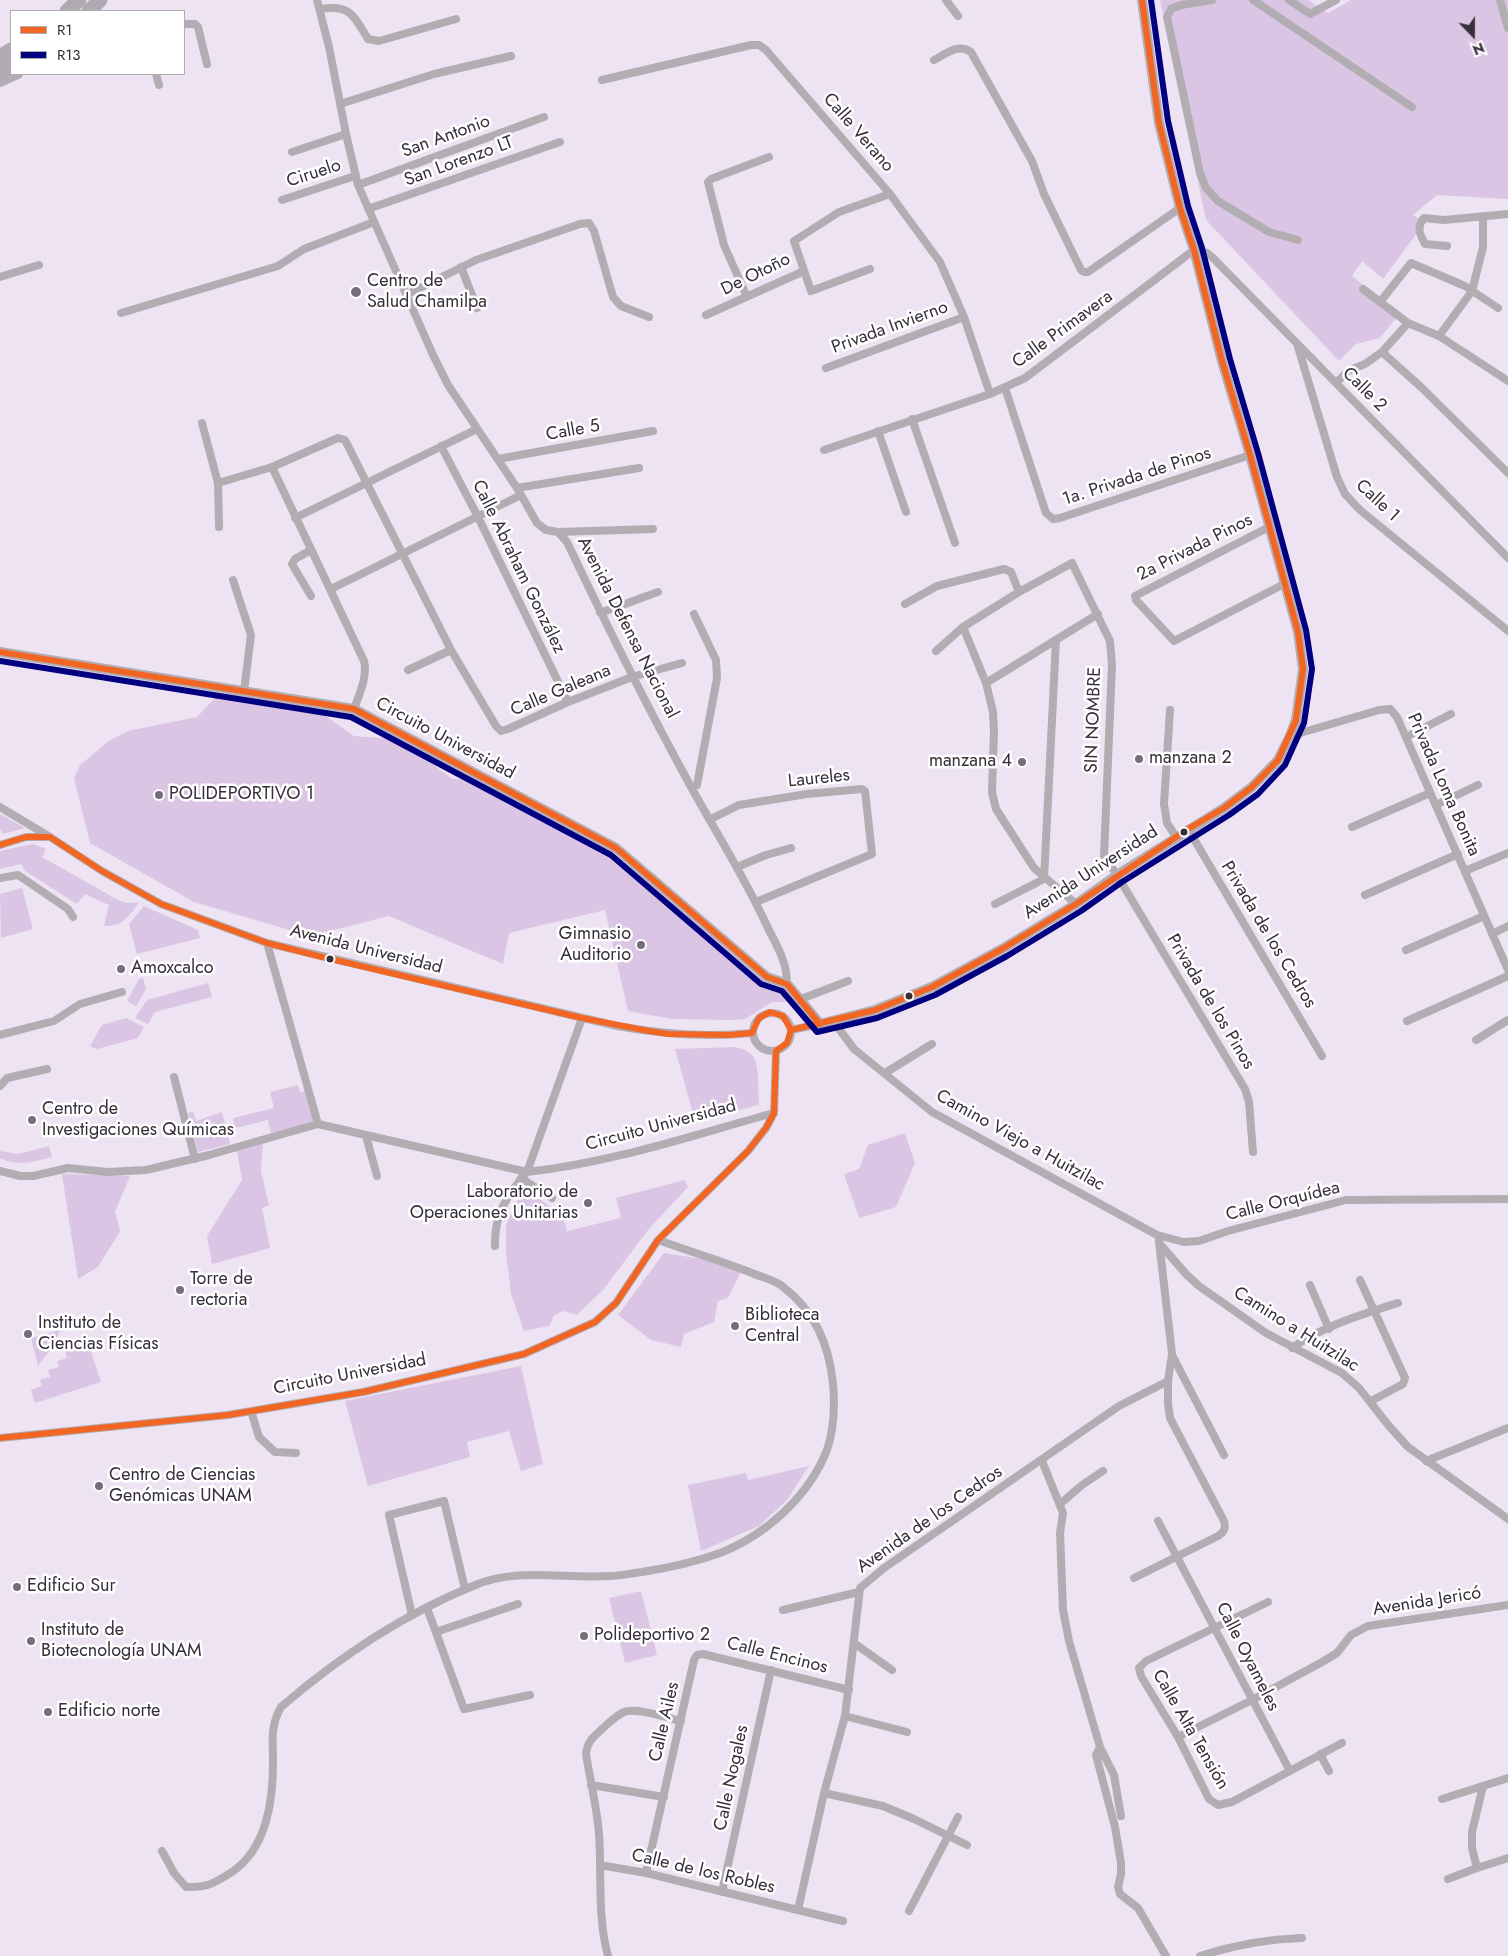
<!DOCTYPE html>
<html>
<head>
<meta charset="utf-8">
<style>
	body { margin:0 }
	#map { position:relative; width:1508px; height:1956px; overflow:hidden; background:#eee3f3; font-family:Jost,sans-serif }
	canvas { display:block }
	.legend { position:absolute; left:10px; top:10px; width:175px; height:65px; box-sizing:border-box; background:#fff; border:1px solid #afabb0; margin:0; padding:6px 9px; list-style:none; font-size:15px; color:#362e39 }
	.legend li { display:flex; align-items:center; gap:10px; height:25px }
	.legend b { width:25px; border:1px solid #afabb0 }
	.north { position:absolute; left:1448px; top:10px; width:50px; height:50px; -webkit-text-stroke:4px #fff; paint-order:stroke; rotate:158deg; font-size:14px; font-weight:700; line-height:20px; text-align:center; color:#362e39 }
	.north::after { content:''; display:block; margin:auto; width:18px; height:22px; background:#362e39; clip-path:polygon(50% 0,100% 100%,50% 72%,0 100%) }
</style>
</head>
<body>
<div id="map">
<canvas width="1508" height="1956"></canvas>
<ul class="legend">
<li><b style="height:6px;background:#f26522"></b>R1</li>
<li><b style="height:6px;background:#000080"></b>R13</li>
</ul>
<div class="north">N</div>
</div>
<script>
const ctx = document.querySelector('canvas').getContext('2d');
ctx.lineJoin = 'round';
function fill(path, color) { ctx.fillStyle = color; ctx.fill(path, 'evenodd'); }
function trace(path, color, width, dash) { ctx.strokeStyle = color; ctx.lineWidth = width; ctx.lineCap = dash ? 'butt' : 'round'; ctx.setLineDash(dash || []); ctx.stroke(path); }
function drawText(font, color, halo, rows, align = 'center') {
  ctx.font = font + ' Jost,sans-serif'; ctx.lineWidth = 5; ctx.setLineDash([]); ctx.textBaseline = 'middle'; ctx.strokeStyle = halo; ctx.fillStyle = color; for (const [text, x, y, turn = 0] of rows) {
    ctx.save(); ctx.translate(x, y); ctx.rotate((+turn || 0) * Math.PI / 180); ctx.textAlign = isNaN(turn) ? turn : align; if (halo) ctx.strokeText(text, 0, 0); ctx.fillText(text, 0, 0); ctx.restore();
  }
}
fill(new Path2D(`
	M1160,0H1308L1328,13L1351,0H1508V199L1437,195L1413,215L1425,222L1383,279L1362,261L1352,276L1399,314L1380,338L1356,344L1339,361L1206,220Z
	M234,694L313,707L354,736L391,739L413,749L452,779H482L602,848L658,887L792,1002H772L745,1019L731,1020L672,1019L628,1011L605,910L509,933L503,964L389,916L310,936L194,902L90,843L74,778L80,765L109,741L128,731L197,717L215,698Z
	M0,814L25,828L3,834L0,829Z
	M33,844L46,849L42,857L120,901L128,903L139,902C130,916 122,927 104,926L109,905L85,894L77,904L25,871L21,864L0,869V851Z
	M22,888L33,929L1,938L0,894Z
	M144,906L198,930L200,938L137,954L129,924Z
	M143,978L146,989L136,1006L127,1001L139,979Z
	M208,983L212,997L155,1012L148,1024L135,1018L147,1000Z
	M126,1018L144,1027L138,1038L97,1049L90,1046L102,1025Z
	M735,1047C741,1049 748,1050 752,1055C760,1063 758,1093 759,1105L695,1121L675,1049Z
	M298,1085L300,1092L306,1091L314,1123L271,1133L268,1120L235,1128L233,1118L274,1108L270,1092Z
	M193,1111L196,1121L222,1112L230,1144L198,1152L188,1113Z
	M905,1133L915,1163L896,1207L859,1218L844,1174L859,1169L868,1145Z
	M263,1144L261,1171L269,1205L262,1208L270,1248L212,1264L207,1236L242,1180L237,1151Z
	M49,1146L52,1157C33,1162 18,1167 0,1158V1151L19,1154Z
	M62,1174L130,1176L115,1212L120,1231L98,1267L78,1279Z
	M685,1180L688,1187L648,1230L603,1290L577,1315L563,1311L554,1316L549,1326L524,1331L511,1294L506,1252V1225L524,1187L552,1208L560,1206L567,1231L621,1218L616,1198Z
	M664,1253L709,1260L741,1272L728,1298L718,1301L714,1322L684,1334L681,1347L651,1340L618,1315Z
	M60,1330L54,1345L38,1366L31,1338Z
	M86,1336L101,1382L35,1403L31,1390L42,1386L40,1380L50,1377L48,1370L59,1367L57,1361L67,1358L65,1351L77,1348L75,1339Z
	M521,1366L543,1464L521,1471L509,1431L467,1442L470,1457L368,1486L345,1401Z
	M809,1466L787,1500L759,1526L701,1551L688,1485L746,1473L748,1480Z
	M641,1591L657,1655L625,1663L609,1598Z`), '#dbc5e4');
trace(new Path2D(`
	M317,0L329,47L346,134L358,185L433,355L448,385L517,488L537,523L546,530L558,532L567,542C606,624 646,705 690,785C715,831 744,876 766,924C776,945 787,960 787,984
	M946,0L958,16
	M1212,0L1181,5L1171,9L1167,17L1200,173L1206,188L1218,201L1269,232L1298,240
	M1253,0L1412,107
	M1289,0L1310,14L1336,0
	M1500,0L1508,28
	M320,9C352,4 354,17 368,39L379,41L456,19
	M184,24H195L198,27L207,64
	M934,60C946,54 958,43 971,52L1032,161L1044,194L1081,270L1084,272H1088L1180,208
	M156,74L159,85
	M602,80L751,45H759L766,50L890,194L940,262L964,317L990,394
	M340,104L434,74L511,56
	M292,152L346,134
	M358,185L544,117
	M282,200L355,176
	M368,209L560,142
	M1447,246L1425,244C1420,235 1416,227 1424,218L1444,220L1508,214
	M461,267L477,308
	M870,269L811,291L794,241L839,212L890,194
	M0,277L39,265
	M1363,289L1408,323L1439,336L1508,381
	M406,295L476,260L580,224L589,223L594,231L613,297L621,306L649,317
	M747,297L724,245L708,182L711,179L769,157
	M1380,302L1411,263L1465,286L1498,308
	M121,313L278,266L304,249L374,222
	M706,315L804,271
	M1439,336L1472,291L1483,247V216
	M1298,347L1337,477L1345,494L1360,510L1508,631
	M1382,352L1421,387L1508,473
	M826,368L964,317
	M1336,383L1348,371L1365,364L1382,352L1408,323
	M1005,388L1046,513L1053,519L1060,518L1250,455
	M912,419L955,543
	M202,423L218,483L219,527
	M878,431L906,512
	M441,446L478,517L568,702
	M824,450L990,394L1025,378L1194,250L1207,253L1212,257L1508,558
	M498,459L653,431
	M272,467L364,661C368,676 359,695 354,709
	M218,483L272,467L338,438L345,440L451,650L496,726L501,731L508,729L568,702L632,677L682,663
	M517,488L639,468
	M295,518L477,429
	M1269,527L1135,596L1136,600L1174,641L1284,584
	M558,532L653,529
	M311,550L295,559L292,564L311,596
	M233,580L251,635L244,691
	M331,589L521,495
	M905,604L937,586L1004,569L1011,572L1019,592
	M600,613L658,592
	M694,614L716,660L717,678L697,785
	M963,627L986,683L993,712L994,731L992,792L996,809L1034,868L1076,904
	M936,651L963,627L1019,592L1072,563L1110,641L1112,665L1104,856L1117,875L1245,1089L1249,1102L1253,1152
	M408,670L451,650
	M986,683L1098,614
	M1170,710L1164,804L1167,823L1176,837
	M1290,736L1379,710L1390,709L1397,717L1508,970
	M1406,737L1451,714
	M1436,805L1478,785
	M0,807L50,837L102,871L161,904L267,943L617,1026C662,1034 706,1038 752,1033
	M711,819L739,805L807,794L862,789L865,791L872,854L756,902
	M1352,827L1430,793
	M1188,829L1322,1056
	M0,845L26,837H48
	M737,867L766,855L791,848
	M1465,871L1508,853
	M0,878L18,875L68,909L73,917
	M1365,895L1458,854
	M995,904L1044,879L1056,640
	M1492,934L1508,926
	M267,943L318,1124
	M1406,950L1484,916
	M801,999L848,981
	M753 1032a19 19 0 1 1 38 0a19 19 0 1 1-38 0Z
	M833,1021L854,1049L932,1112L1157,1235L1184,1242L1199,1241L1228,1231L1346,1200L1508,1199
	M1407,1021L1508,976
	M791,1030L820,1024
	M0,1035L54,1021L80,1004L122,992
	M1476,1040L1508,1020
	M885,1073L932,1044
	M174,1077L195,1159
	M0,1086L7,1078L47,1069
	M366,1136L377,1176
	M0,1171L20,1176H33L68,1168L108,1172L146,1170L209,1155L318,1124L527,1172C611,1163 693,1135 774,1113
	M521,1178L552,1198
	M1159,1243L1186,1274L1199,1286L1266,1333L1342,1373L1359,1388L1389,1426L1408,1447L1508,1519
	M495,1246C494,1215 507,1195 527,1172L582,1018
	M1360,1280L1405,1378L1403,1384L1371,1401
	M1310,1285L1329,1329
	M1292,1348C1323,1326 1363,1314 1398,1303
	M1172,1355L1224,1455
	M251,1411L259,1437L275,1452L296,1453
	M0,1438L228,1415L363,1392L524,1354L595,1322L616,1303L658,1240L748,1151L766,1128L774,1113L776,1051
	M1042,1461L1063,1513L1060,1533L1063,1610L1069,1641L1100,1747L1114,1775L1121,1816
	M1426,1461L1508,1428
	M1060,1504L1082,1485L1103,1471
	M1158,1521L1290,1771
	M1134,1578L1218,1536C1224,1532 1226,1529 1224,1521L1170,1418L1168,1403V1381L1172,1354L1159,1241
	M1268,1602L1146,1661L1139,1668L1141,1676L1178,1737L1209,1799L1218,1805L1232,1802L1342,1743
	M427,1608L464,1709L530,1695
	M783,1610L859,1592
	M412,1615L389,1515L444,1501L465,1589
	M436,1632L518,1604
	M854,1643L892,1670
	M845,1716L907,1732
	M1178,1737L1252,1700L1324,1661L1337,1653L1351,1635L1368,1626L1508,1605
	M1100,1747L1096,1755L1115,1827L1121,1863V1874L1118,1887L1120,1894L1138,1908L1166,1956
	M1320,1754L1329,1771
	M591,1785L664,1797
	M1483,1786L1472,1832V1848L1477,1868L1508,1858
	M824,1793L883,1806L914,1819L967,1845
	M1442,1799L1508,1778
	M162,1851L174,1873L186,1887C208,1888 214,1883 232,1872C267,1848 273,1801 273,1762C273,1741 270,1726 281,1707C339,1657 402,1615 473,1586C516,1567 563,1579 609,1576C620,1576 631,1573 642,1572C668,1568 695,1562 720,1553C766,1535 809,1496 827,1450C834,1429 835,1406 833,1384C829,1344 815,1311 782,1286C774,1280 761,1277 752,1273C721,1261 689,1251 658,1240
	M600,1865L646,1873L843,1921
	M646,1873L694,1660L697,1655L703,1654L849,1690
	M1448,1879L1477,1868
	M722,1892L771,1670
	M798,1910L824,1793L845,1716L860,1588L884,1568L1119,1406L1168,1381
	M909,1911L958,1817
	M608,1956C597,1916 602,1874 599,1834C597,1807 590,1780 586,1754C587,1742 593,1737 602,1729C609,1723 615,1716 624,1712C636,1707 668,1718 681,1721
	M1200,1956C1234,1945 1266,1939 1302,1938`), '#b1adb2', 8);
trace(new Path2D(`
	M0,82L18,74
	M0,652L354,709L616,848L767,977L787,984L820,1024L875,1010L932,987L1002,949L1076,904L1117,875L1224,808L1252,787L1278,760L1290,736L1296,720L1303,669L1298,632L1250,455L1222,361L1194,250L1180,208L1159,123L1142,0`), '#b1adb2', 10);
trace(new Path2D(`
	M67,11L79,0
	M89,11L100,0
	M0,57L11,50
	M0,72L11,67`), '#b0a9b2', 15);
trace(new Path2D(`
	M0,652L354,709L616,848L767,977L787,984L820,1024
	M0,845L26,837H50L102,871L161,904L267,943L318,956L582,1018L649,1031L668,1034L729,1035L752,1033L759,1018L770,1012L783,1016L791,1030L787,1043L776,1051L774,1113L766,1128L748,1151L658,1240L616,1303L595,1322L524,1354L363,1392L228,1415L0,1438
	M791,1030L875,1010L932,987L1002,949L1076,904L1188,829L1224,808L1252,787L1278,760L1296,720L1303,669L1298,632L1250,455L1222,361L1194,250L1180,208L1159,123L1142,0`), '#f26522', 6);
trace(new Path2D(`
	M0,661L351,717L611,855L761,984L782,991L817,1032L877,1018L935,995L1007,956L1081,911L1122,882L1229,815L1258,794L1285,765L1304,723L1312,669L1306,630L1258,453L1230,359L1202,248L1188,206L1168,121L1151,0`), '#000080', 6);
for (const [x, y, r, color] of [
	[356,292,6,"#766d7a"],
	[1139,759,5,"#766d7a"],
	[1022,762,5,"#766d7a"],
	[159,795,5,"#766d7a"],
	[1184,832,4.5,"#362e39"],
	[641,945,5,"#766d7a"],
	[330,959,4.5,"#362e39"],
	[121,969,5,"#766d7a"],
	[909,996,4.5,"#362e39"],
	[32,1120,5,"#766d7a"],
	[588,1203,5,"#766d7a"],
	[180,1290,5,"#766d7a"],
	[735,1326,5,"#766d7a"],
	[28,1334,5,"#766d7a"],
	[99,1486,5,"#766d7a"],
	[17,1587,5,"#766d7a"],
	[584,1636,5,"#766d7a"],
	[31,1641,5,"#766d7a"],
	[48,1712,5,"#766d7a"]
]) { const dot = new Path2D(); dot.arc(x, y, r, 0, 2 * Math.PI); ctx.fillStyle = color; ctx.fill(dot); trace(dot, '#fff', 2); }
drawText('18px', '#362e39', '#fff', [
	["Calle Verano",858,133,49],
	["San Antonio",446,137,-20],
	["San Lorenzo LT",459,162,-20],
	["Ciruelo",314,174,-18],
	["De Otoño",756,275,-26],
	["Privada Invierno",890,328,-20],
	["Calle Primavera",1063,330,-36],
	["Calle 2",1364,390,45],
	["Calle 5",573,431,-10],
	["1a. Privada de Pinos",1137,477,-18],
	["Calle 1",1377,501,43],
	["2a Privada Pinos",1195,548,-27],
	["Calle Abraham González",518,567,64],
	["Avenida Defensa Nacional",627,628,63],
	["Calle Galeana",561,691,-23],
	["SIN NOMBRE",1094,720,-88],
	["Circuito Universidad",445,739,28],
	["Laureles",819,779,-6],
	["Privada Loma Bonita",1443,785,66],
	["Avenida Universidad",1091,873,-33],
	["Privada de los Cedros",1268,935,59],
	["Avenida Universidad",366,950,14],
	["Privada de los Pinos",1210,1002,59],
	["Circuito Universidad",661,1126,-15],
	["Camino Viejo a Huitzilac",1020,1141,29],
	["Calle Orquídea",1283,1202,-14],
	["Camino a Huitzilac",1296,1330,32],
	["Circuito Universidad",350,1375,-11],
	["Avenida de los Cedros",930,1520,-35],
	["Avenida Jericó",1427,1602,-9],
	["Calle Encinos",777,1656,14],
	["Calle Oyameles",1247,1657,63],
	["Calle Ailes",665,1722,-77],
	["Calle Alta Tensión",1190,1730,60],
	["Calle Nogales",732,1778,-78],
	["Calle de los Robles",703,1872,13]
]);
drawText('18px', '#362e39', '#fff', [
	["Centro de",367,282],
	["Salud Chamilpa",367,303],
	["manzana 2",1149,759],
	["manzana 4",1012,762,"right"],
	["POLIDEPORTIVO 1",169,795],
	["Gimnasio",631,935,"right"],
	["Auditorio",631,956,"right"],
	["Amoxcalco",131,969],
	["Centro de",42,1110],
	["Investigaciones Químicas",42,1131],
	["Laboratorio de",578,1193,"right"],
	["Operaciones Unitarias",578,1214,"right"],
	["Torre de",190,1280],
	["rectoria",190,1301],
	["Biblioteca",745,1316],
	["Central",745,1337],
	["Instituto de",38,1324],
	["Ciencias Físicas",38,1345],
	["Centro de Ciencias",109,1476],
	["Genómicas UNAM",109,1497],
	["Edificio Sur",27,1587],
	["Instituto de",41,1631],
	["Biotecnología UNAM",41,1652],
	["Polideportivo 2",594,1636],
	["Edificio norte",58,1712]
], 'left');
</script>
</body>
</html>
